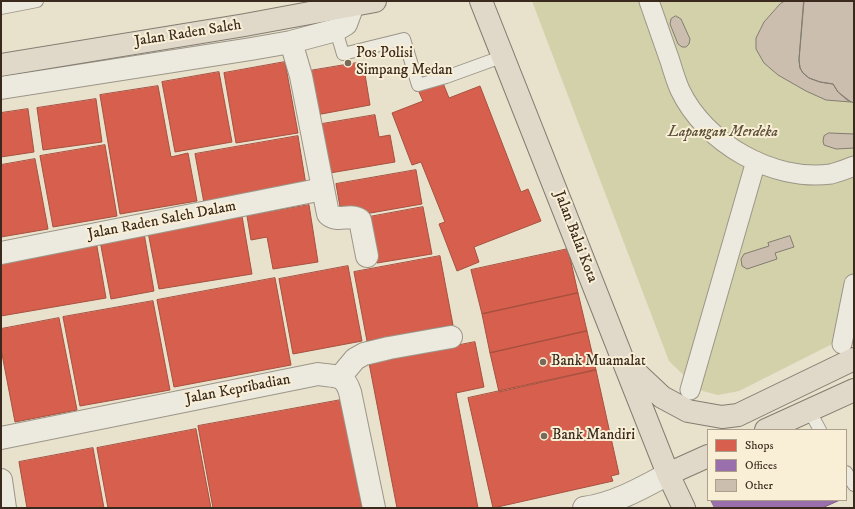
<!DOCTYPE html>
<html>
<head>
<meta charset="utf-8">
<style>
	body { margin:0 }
	#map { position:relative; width:855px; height:509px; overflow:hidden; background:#e8e1cc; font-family:"IM FELL DW Pica",serif }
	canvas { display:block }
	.frame { position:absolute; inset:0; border:2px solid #3a2a1d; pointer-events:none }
	.legend { position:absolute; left:707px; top:429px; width:140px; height:72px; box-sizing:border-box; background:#f8efd6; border:1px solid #aca08c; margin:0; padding:5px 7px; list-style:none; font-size:12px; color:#3a2a1d }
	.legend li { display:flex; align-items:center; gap:8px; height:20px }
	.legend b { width:20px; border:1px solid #aca08c }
</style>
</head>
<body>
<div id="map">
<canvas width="855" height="509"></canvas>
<div class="frame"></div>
<ul class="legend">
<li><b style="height:11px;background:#d6604d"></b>Shops</li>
<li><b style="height:11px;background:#9970ab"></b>Offices</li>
<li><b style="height:11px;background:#ccbeaf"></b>Other</li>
</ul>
</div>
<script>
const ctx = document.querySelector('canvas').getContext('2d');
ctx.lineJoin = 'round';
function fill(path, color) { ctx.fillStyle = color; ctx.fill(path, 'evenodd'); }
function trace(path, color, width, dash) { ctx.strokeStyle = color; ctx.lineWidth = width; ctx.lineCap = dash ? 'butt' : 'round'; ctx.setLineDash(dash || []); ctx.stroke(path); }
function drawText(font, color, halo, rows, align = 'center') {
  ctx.font = font + ' "IM FELL DW Pica",serif'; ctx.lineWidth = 4; ctx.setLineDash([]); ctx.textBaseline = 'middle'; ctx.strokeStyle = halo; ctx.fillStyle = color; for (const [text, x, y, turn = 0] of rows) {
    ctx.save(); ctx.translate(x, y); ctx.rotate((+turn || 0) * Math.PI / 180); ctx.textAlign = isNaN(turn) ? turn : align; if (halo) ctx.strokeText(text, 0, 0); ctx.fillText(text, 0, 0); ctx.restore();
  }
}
fill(new Path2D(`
	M532,1H854V333L739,391L718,395L699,390L669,361Z`), '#d2d1aa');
const shops = new Path2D(`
	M285,62L298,133L236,143L224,73Z
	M363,62L370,105L316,115L309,71Z
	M219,72L232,142L175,152L162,82Z
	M443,83L449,98L480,86L521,192L528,189L541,221L474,247L479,262L457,271L439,224L445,222L421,162L412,165L392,113L423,101L419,92Z
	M158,86L171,157L188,153L197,201L120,214L100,95Z
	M96,99L102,142L43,150L37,108Z
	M28,109L34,152L1,157V113Z
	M375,115L379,137L390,135L395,162L324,174L316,125Z
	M298,136L306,185L204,203L195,154Z
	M105,145L117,216L53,227L40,156Z
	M35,159L48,229L1,237V165Z
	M416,170L422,204L342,218L336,184Z
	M309,205L318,262L273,269L267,237L251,240L247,216Z
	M423,207L432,254L377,263L369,217Z
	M242,216L252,274L159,289L148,232Z
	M144,233L154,291L111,299L100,241Z
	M96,241L106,298L1,316V258Z
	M568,249L578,293L482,314L471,270Z
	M440,256L453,325L367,341L354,272Z
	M348,266L362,341L293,354L279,279Z
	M275,278L291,365L174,387L157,300Z
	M578,293L587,331L490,353L482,314Z
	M153,301L170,390L80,406L63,317Z
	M59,318L77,410L15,422L1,349V329Z
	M587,331L596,370L499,392L490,353Z
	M475,342L484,387L456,393L478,508H397L369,363Z
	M596,370L619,474L611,476L613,481L493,508L468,398Z
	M341,400L362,508H213L198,426Z
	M196,429L211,508H108L97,448Z
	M93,448L104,508H27L19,462Z`);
fill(shops, '#d6604d');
trace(shops, '#a7503f', 1);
const offices = new Path2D(`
	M711,500H840L822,508H715Z`);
fill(offices, '#9970ab');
trace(offices, '#7c5b80', 1);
const building = new Path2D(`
	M785,1H804L799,60L800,68L803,73L809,78L820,82L833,84L838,92L851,102L826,100L806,91L778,75L764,63L756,49V38L764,22L780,4Z
	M804,1H854V103L847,100L838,92L833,84L820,82L809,78L803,73L800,68L799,60Z
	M676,16L681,19L690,39L689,44L686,47H682L678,44L670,24L671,19Z
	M829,133L854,134V148L836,149L824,145L823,141L824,136Z
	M790,236L794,247L775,253L777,259L747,269L742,266L741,259L744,254L769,246L768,243Z`);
fill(building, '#ccbeaf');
trace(building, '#837d71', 1);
const service = new Path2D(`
	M1,8L37,1
	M336,30L343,54L404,39L418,85L446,77L504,56
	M809,410L820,430
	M846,472L854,485`);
const pedestrian = new Path2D(`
	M649,1C656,21 663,41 670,61C673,71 676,81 680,90C705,143 773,182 831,174C838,172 847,169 854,166
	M842,344L854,284
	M690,390L756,161`);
const minor = new Path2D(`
	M291,42L336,30L346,24L353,5
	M1,88L251,49L291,42L301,76L328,214C338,223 350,213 360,220L367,256
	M1,253L323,189
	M340,377L355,359L364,354L389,348L451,337
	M1,438L318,374C335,377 344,373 350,392L374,508
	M1,480L5,508
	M584,508C614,504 642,488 668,474`);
const primary = new Path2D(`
	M481,1L668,474L684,508
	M1,65L245,25L375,1
	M628,365L662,397L688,411L722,417L738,415L854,359
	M766,430L854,390
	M668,474L708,456`);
trace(service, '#9c9688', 14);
trace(pedestrian, '#9c9688', 21);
trace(minor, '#9c9688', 24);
trace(primary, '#837d71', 24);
trace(service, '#ece9de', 12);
trace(pedestrian, '#ece9de', 19);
trace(minor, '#ece9de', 22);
trace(primary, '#e0d8c9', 22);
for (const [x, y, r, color] of [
	[348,63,4,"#776a5a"],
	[543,362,4,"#776a5a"],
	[544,436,4,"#776a5a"]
]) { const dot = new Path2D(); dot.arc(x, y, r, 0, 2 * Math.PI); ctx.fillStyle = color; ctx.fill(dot); trace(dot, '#f8efd6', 1.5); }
drawText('15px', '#3a2a1d', '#f8efd6', [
	["Jalan Raden Saleh",188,34,-9],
	["Jalan Raden Saleh Dalam",162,221,-11],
	["Jalan Balai Kota",575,237,69],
	["Jalan Kepribadian",238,390,-11]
]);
drawText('15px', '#3a2a1d', '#f8efd6', [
	["Pos Polisi",356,54],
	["Simpang Medan",356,71],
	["Bank Muamalat",551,362],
	["Bank Mandiri",552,436]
], 'left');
drawText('italic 15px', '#5c503a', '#f8efd6', [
	["Lapangan Merdeka",723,133]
]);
</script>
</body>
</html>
